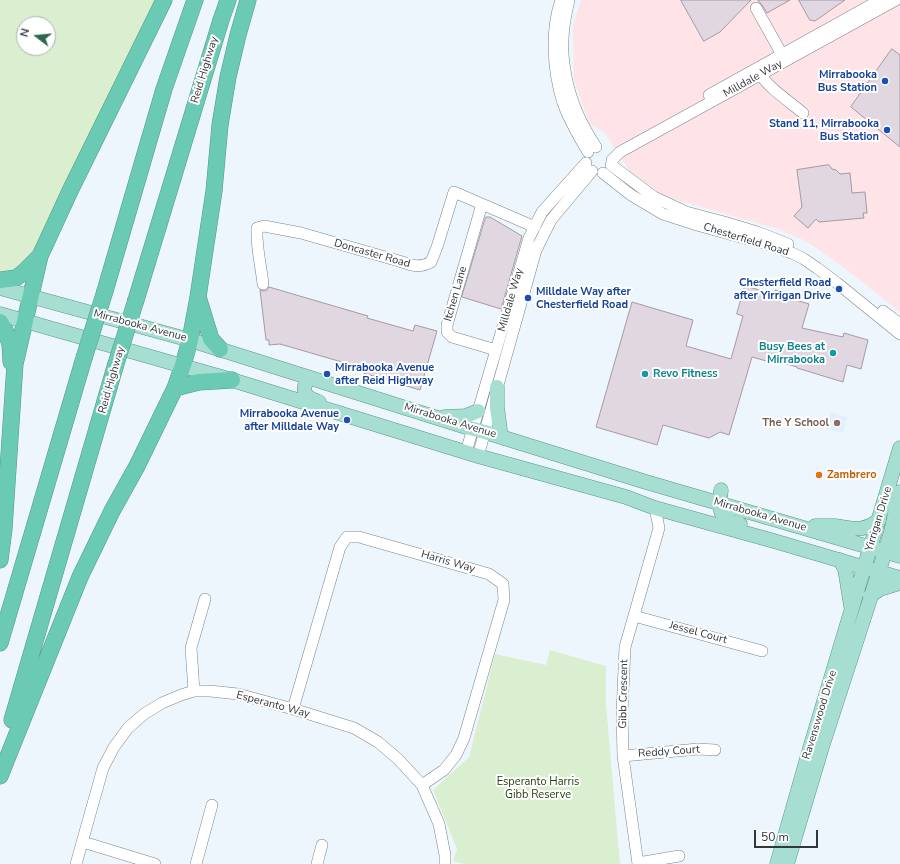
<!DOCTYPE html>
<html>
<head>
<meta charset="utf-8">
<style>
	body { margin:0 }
	#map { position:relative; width:900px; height:864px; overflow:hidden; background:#eef6fd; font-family:"Nunito Sans",sans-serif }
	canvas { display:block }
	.north { position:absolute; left:16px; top:16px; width:40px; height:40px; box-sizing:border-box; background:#fff; border:1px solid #adafb0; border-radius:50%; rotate:286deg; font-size:11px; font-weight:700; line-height:16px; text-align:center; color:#33373a }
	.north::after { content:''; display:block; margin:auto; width:14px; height:18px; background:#30664d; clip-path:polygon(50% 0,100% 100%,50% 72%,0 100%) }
	.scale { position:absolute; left:754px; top:830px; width:64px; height:18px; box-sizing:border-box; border:2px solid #33373a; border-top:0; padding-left:5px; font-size:12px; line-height:14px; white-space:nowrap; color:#33373a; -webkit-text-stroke:3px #fff; paint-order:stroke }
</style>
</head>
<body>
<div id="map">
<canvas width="900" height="864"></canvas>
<div class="north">N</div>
<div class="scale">50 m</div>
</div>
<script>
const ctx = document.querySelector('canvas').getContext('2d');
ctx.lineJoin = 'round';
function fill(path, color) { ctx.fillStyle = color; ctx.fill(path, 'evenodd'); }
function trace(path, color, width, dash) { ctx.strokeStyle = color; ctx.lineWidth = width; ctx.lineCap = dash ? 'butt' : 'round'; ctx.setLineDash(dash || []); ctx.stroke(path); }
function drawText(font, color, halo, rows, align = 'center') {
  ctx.font = font + ' "Nunito Sans",sans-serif'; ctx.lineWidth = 4; ctx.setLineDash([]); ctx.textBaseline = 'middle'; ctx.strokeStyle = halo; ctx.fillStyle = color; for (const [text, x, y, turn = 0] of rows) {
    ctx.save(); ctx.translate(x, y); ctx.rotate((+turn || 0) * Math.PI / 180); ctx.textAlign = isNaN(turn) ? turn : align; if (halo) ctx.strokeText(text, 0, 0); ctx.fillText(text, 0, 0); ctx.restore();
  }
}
fill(new Path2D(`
	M581,0H900V312L839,264L806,241L778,229L666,197L631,173L604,132L589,123L574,79L573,25Z`), '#fee3e7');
fill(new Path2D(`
	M830,412L847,417L843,433L826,428Z`), '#e0f0ff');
fill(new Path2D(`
	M0,0H159L25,280L0,272ZM24,24H48V48H24Z
	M550,650L606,666V704L620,864H464L453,861L457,849L433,790L469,757L495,654L546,665Z`), '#daefd0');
const building = new Path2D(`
	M681,0H751L720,32L704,41Z
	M758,0H790L767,13L762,5Z
	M799,0H845L815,21L810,20Z
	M892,49L900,55V147L851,107Z
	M829,165L832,169L836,170L840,174L850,173L852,193L865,192L867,213H863L864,218L819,222L816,219L808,228L794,216L802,207L797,170Z
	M486,217H490L522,236L501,309L462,297Z
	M745,286L774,294L775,290L787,293L792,299L809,304L802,328L843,337L844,333L868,340L861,369L847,365L843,382L797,368V367L771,359L770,362L752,357L729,435L720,432L709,438L663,425L657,445L596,427L632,302L693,320L686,346L731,359L743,316L737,314Z
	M269,287L368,316L367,318L413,331L415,325L437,331L420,390L363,373L359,367L280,344L269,345V340H266L260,290L264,291L267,290Z`);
fill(building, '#e0d7e0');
trace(building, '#a39aa3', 1);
const minor = new Path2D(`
	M561,0C550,32 553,71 563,103C569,120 579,137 588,152
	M569,0C566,13 563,26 563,40C562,48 563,56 564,64C568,96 579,121 596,147
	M756,8L785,60
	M758,70C764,85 790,102 803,113
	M709,95L880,0
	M612,160L620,152L896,0
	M611,165L654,197L686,212L724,222L757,232L788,244
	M603,173L631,195L663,214L697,225L773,246L792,253L804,259L817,268L837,283L900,334
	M482,204L447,325V332L452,337L496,350
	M263,284C261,265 256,247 257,228L264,226L301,233L399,261C412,265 418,269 431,262L437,247L454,192L535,227
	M883,311L900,324
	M466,452L529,238L542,212L586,163
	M478,456L536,250L551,220L592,171
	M634,616L762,651
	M194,691L191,648L205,599
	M293,709L340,547L347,537H359L489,574L503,584L504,600L464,738L456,755L444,770L422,785
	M623,756L698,749L715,750
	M83,842L155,864
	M638,863L679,856
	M76,864L103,768L114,747L128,728L144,714L162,703L181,695L194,691H210L238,694L293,709L354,728L378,742L398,759L422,785L439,824L445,855V864
	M196,864L212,805
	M317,864L322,845
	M638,864L623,756L622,713L625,647L659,528L655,508`);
const major = new Path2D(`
	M0,288L190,340L466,427L485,432L646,482L900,556
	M0,314L232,380L478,456L626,497L655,508L774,541L900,578
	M308,377C301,392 304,397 319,402
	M497,387V407L501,437
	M444,417L466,416L478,411
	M721,490C720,500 717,514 728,520C731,522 736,523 740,524
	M899,518L900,544
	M815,526C822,526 829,526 835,526C853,528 862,533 879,520
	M840,560L845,569L851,606
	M870,596L880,589L900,583
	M777,864L810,748L900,448
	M787,864L822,747L876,581L891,532L900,492`);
const highway = new Path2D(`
	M0,280L16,278L24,272L40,256
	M105,291L164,89L195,0
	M136,300L221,20L228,0
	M199,300L211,339L220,349
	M0,322L5,330L10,344L11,362
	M175,388L199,382L232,380
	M0,560L4,529L15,364L40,256L70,191L164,0
	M0,643L84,358
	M12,720L115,367
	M0,776L80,577L112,511L137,466L175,388L183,365L190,340L198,297L214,191L220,125L228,77L238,35L248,0`);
trace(minor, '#7b848c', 12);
trace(major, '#579789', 15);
trace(highway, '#579789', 17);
trace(minor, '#fff', 11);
trace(major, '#a6dfd1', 14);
trace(highway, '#6bcab3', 16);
const highwayBridge = new Path2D(`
	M84,358L105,291
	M115,367L136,300`);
trace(highwayBridge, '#579789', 17, []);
trace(highwayBridge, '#6bcab3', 16);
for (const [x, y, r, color] of [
	[885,81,4,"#1a4fb4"],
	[887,130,4,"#1a4fb4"],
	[839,289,4,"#1a4fb4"],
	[528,298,4,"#1a4fb4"],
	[833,353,4,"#0f9aa8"],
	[327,374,4,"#1a4fb4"],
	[645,374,4,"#0f9aa8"],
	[347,420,4,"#1a4fb4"],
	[837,423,4,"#8d6e63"],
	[819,475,4,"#e8710a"]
]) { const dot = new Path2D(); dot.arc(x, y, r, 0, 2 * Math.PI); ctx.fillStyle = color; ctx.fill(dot); trace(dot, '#fff', 1.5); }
drawText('11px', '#33373a', '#fff', [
	["Reid Highway",205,70,-73],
	["Milldale Way",753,79,-29],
	["Chesterfield Road",746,240,17],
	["Doncaster Road",372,254,16],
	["Itchen Lane",456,294,-74],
	["Milldale Way",511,300,-74],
	["Mirrabooka Avenue",140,326,15],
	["Reid Highway",112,380,-74],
	["Mirrabooka Avenue",450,421,17],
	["Mirrabooka Avenue",760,515,16],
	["Yirrigan Drive",879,519,-73],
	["Harris Way",448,562,16],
	["Jessel Court",698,633,15],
	["Gibb Crescent",624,694,-89],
	["Esperanto Way",273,705,15],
	["Ravenswood Drive",820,715,-73],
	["Reddy Court",669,752,-4]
]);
drawText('bold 11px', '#164399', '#fff', [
	["Mirrabooka",877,75],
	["Bus Station",877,88],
	["Stand 11, Mirrabooka",879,124],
	["Bus Station",879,137],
	["Chesterfield Road",831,283],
	["after Yirrigan Drive",831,296],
	["Milldale Way after",536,292,"left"],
	["Chesterfield Road",536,305,"left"],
	["Mirrabooka Avenue",335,368,"left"],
	["after Reid Highway",335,381,"left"],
	["Mirrabooka Avenue",339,414],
	["after Milldale Way",339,427]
], 'right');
drawText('bold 11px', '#0d838f', '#fff', [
	["Busy Bees at",825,347],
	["Mirrabooka",825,360],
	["Revo Fitness",653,374,"left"]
], 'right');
drawText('bold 11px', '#785e54', '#fff', [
	["The Y School",829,423]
], 'right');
drawText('bold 11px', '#c56008', '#fff', [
	["Zambrero",827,475]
], 'left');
drawText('11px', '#1c3c05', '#fff', [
	["Esperanto Harris",538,782],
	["Gibb Reserve",538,795]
]);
</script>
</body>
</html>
